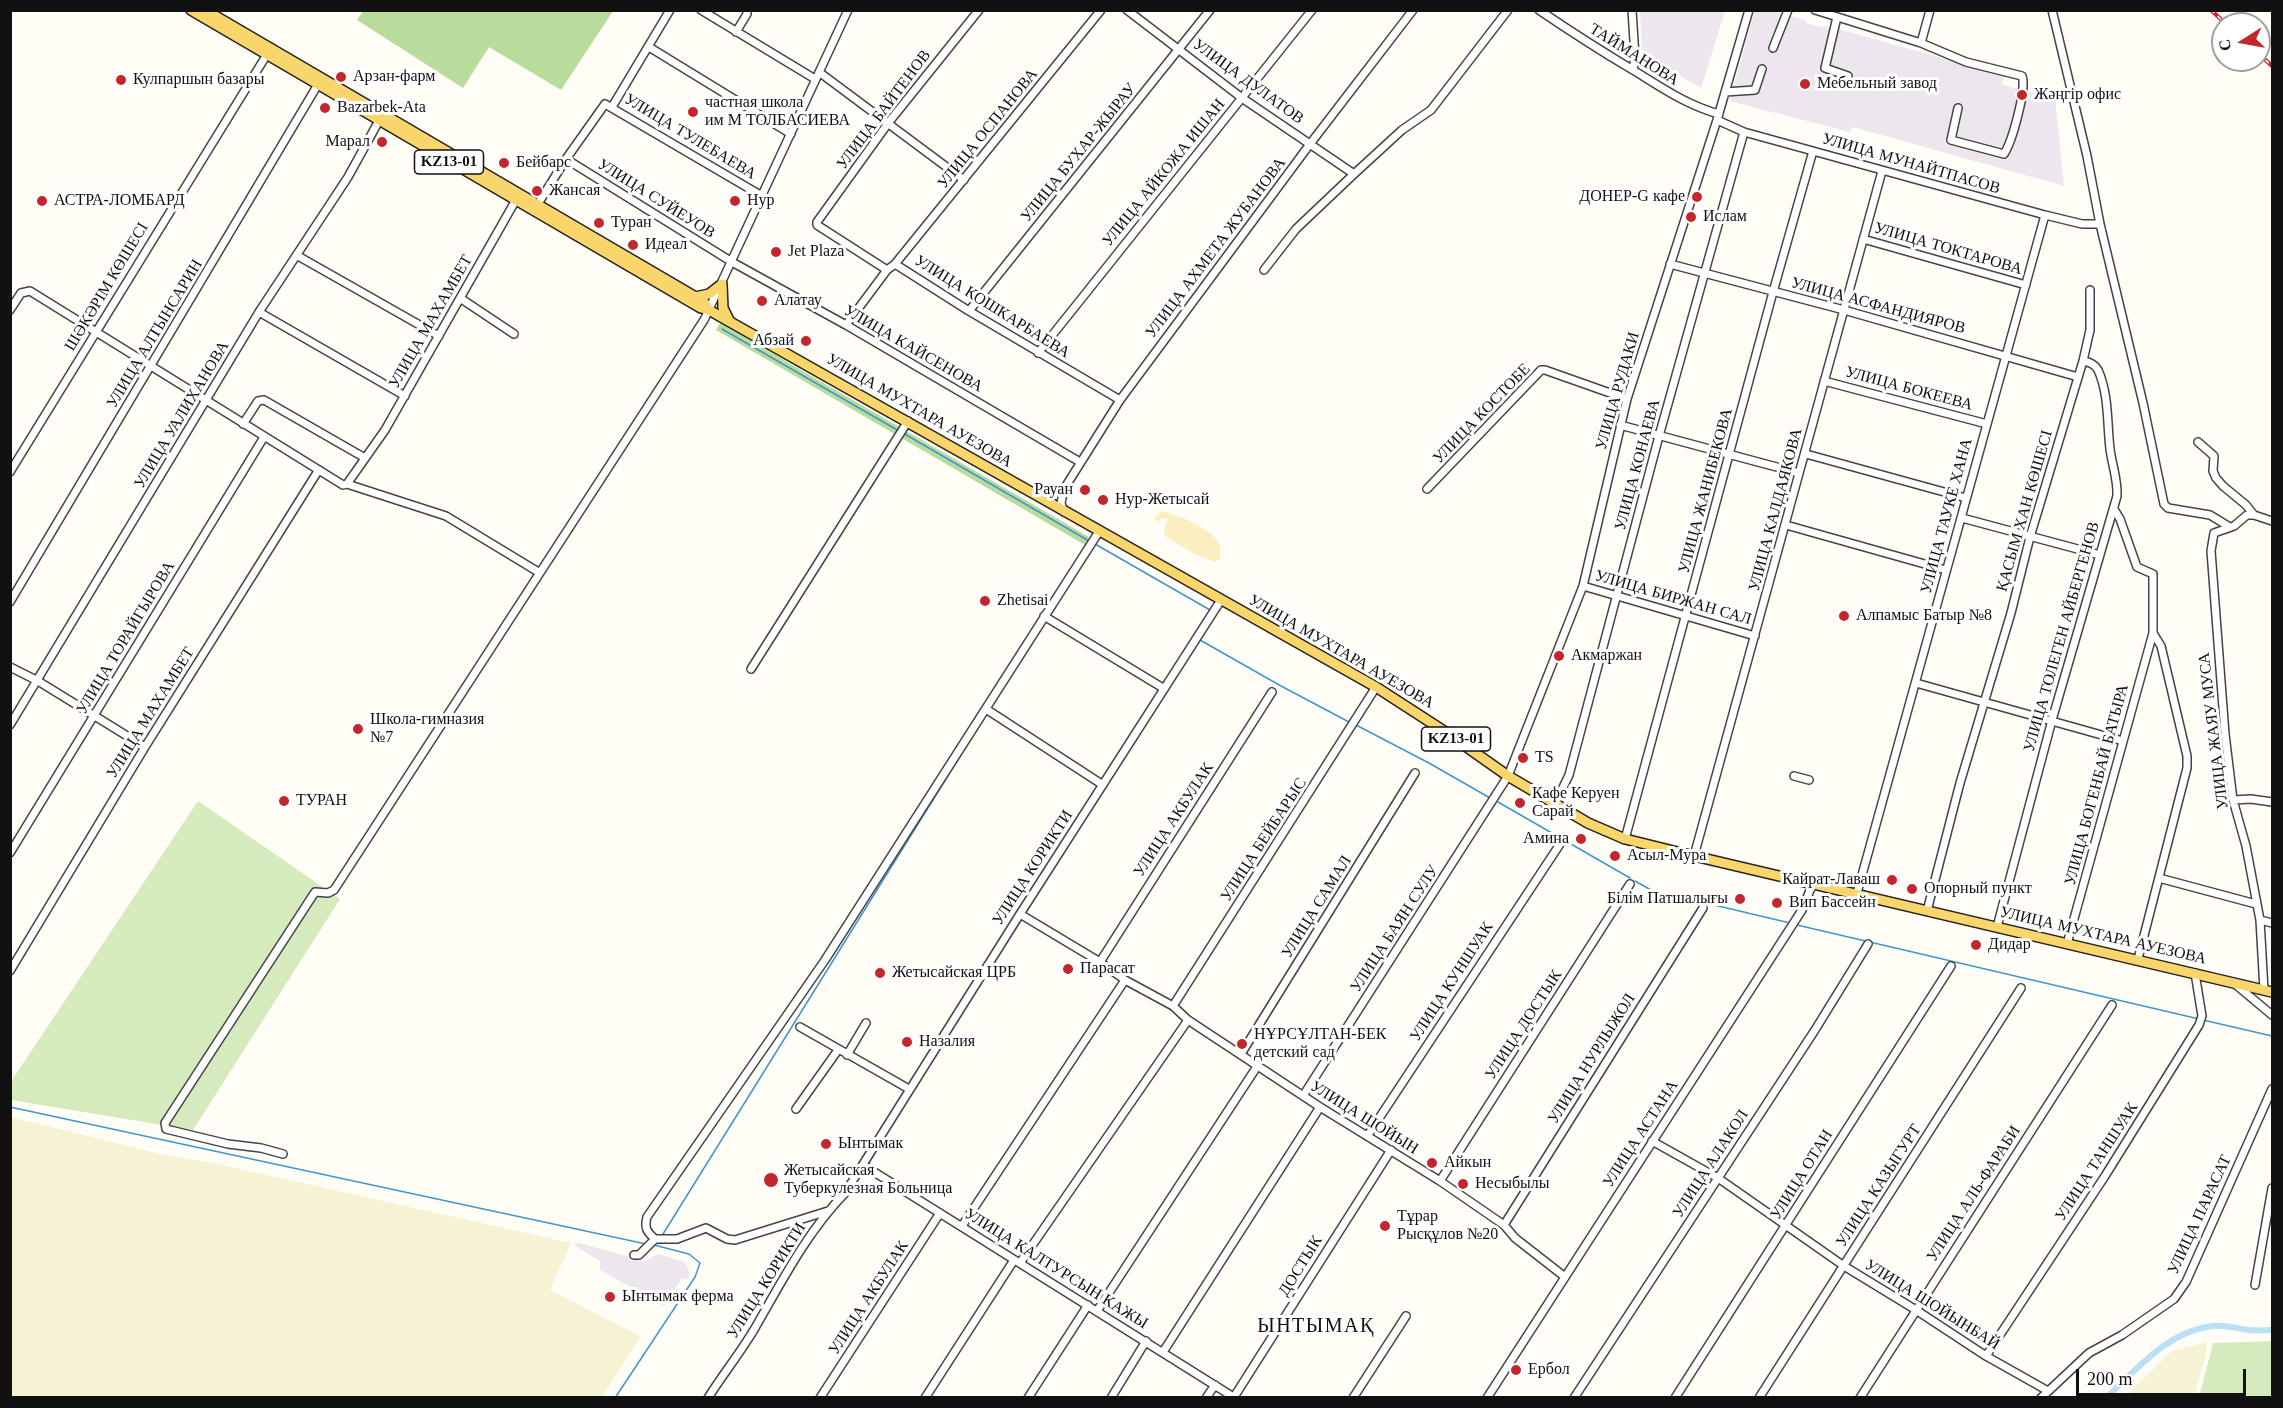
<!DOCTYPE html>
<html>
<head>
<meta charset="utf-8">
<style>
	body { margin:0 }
	#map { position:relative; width:2283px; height:1408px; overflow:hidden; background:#fffdf5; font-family:Georgia,serif }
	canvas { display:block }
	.frame { position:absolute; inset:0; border:12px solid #111; pointer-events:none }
	.north { position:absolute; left:2211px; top:12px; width:60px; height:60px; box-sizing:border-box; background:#fff; border:2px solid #a0a0a0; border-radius:50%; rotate:259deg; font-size:16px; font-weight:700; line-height:24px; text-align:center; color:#111 }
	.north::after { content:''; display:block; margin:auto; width:21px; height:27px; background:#c4262e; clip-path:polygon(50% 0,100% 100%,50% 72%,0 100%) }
	.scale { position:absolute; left:2076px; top:1369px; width:170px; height:27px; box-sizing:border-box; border:3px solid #111; border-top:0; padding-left:8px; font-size:18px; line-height:21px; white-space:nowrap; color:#111; -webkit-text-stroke:4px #fff; paint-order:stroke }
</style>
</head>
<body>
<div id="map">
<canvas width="2283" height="1408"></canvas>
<div class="frame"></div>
<div class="north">С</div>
<div class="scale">200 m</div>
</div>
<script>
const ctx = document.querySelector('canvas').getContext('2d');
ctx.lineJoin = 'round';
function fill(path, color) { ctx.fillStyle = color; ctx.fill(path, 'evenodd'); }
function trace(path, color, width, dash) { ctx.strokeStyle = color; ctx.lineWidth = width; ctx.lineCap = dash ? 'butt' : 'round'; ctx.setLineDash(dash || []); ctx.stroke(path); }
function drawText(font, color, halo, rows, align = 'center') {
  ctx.font = font + ' Georgia,serif'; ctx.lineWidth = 6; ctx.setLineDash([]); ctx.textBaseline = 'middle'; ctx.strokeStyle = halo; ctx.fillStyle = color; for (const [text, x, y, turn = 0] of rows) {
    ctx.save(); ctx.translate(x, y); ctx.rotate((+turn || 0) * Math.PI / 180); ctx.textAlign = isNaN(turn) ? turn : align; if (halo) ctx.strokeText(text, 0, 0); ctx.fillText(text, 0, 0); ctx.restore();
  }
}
fill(new Path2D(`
	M1640,11H1725L1701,88L1642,53Z
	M1755,11H1773L1806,20V23L1822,27L1835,28L1928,54L2004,77L2002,85L2055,97L2064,186L1853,127L1850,132L1729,101Z
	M579,1243L645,1261L658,1254L685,1262L690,1274L687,1280L682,1278L664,1306L600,1270V1261L574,1245Z`), '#eee6ef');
fill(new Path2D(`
	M11,1117L165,1155L213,1163L571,1243L550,1290L641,1336L602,1397H11Z
	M2207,1342L2206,1354L2194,1397H2125L2172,1351Z`), '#f6f3d4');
fill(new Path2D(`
	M198,801L340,899L193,1130L11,1100L10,1083Z
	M2272,1341V1397H2199L2213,1343Z`), '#d5ebbd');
fill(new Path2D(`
	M363,11V10L613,11L561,90L489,47L463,88L357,20Z
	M720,323L1089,537L1085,545L716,330Z`), '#b9dc9c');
fill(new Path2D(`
	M1161,511C1175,513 1212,529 1219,543C1221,548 1220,553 1220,558L1215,562L1196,555L1165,536L1164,529L1168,519L1161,518L1158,522L1154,518Z`), '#fbeec1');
trace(new Path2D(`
	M722,329L899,431
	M903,433L1089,541
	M1095,544L1210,610
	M1206,630L1200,640L1281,686L1349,722
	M991,707L996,698
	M1356,725L1429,763L1490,798
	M1498,802L1630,878
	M1635,881L1651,890L1790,923
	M1797,925L2199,1019
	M2203,1020L2272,1036
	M10,1107L646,1244
	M663,1234L987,713
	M615,1398L695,1277L700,1263L689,1254L654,1245`), '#3f96cf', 1.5);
trace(new Path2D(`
	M2106,1398C2137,1369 2168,1331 2212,1326C2225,1324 2237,1329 2249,1330C2257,1331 2265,1330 2272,1330`), '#b9e0f7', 6);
const minor = new Path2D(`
	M701,10L815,79
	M979,10L889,122L817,222V225L887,270L895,264L969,311L1120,400
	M1127,10L1242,98L1354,174
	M1539,10C1570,31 1601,51 1633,70C1661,87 1686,105 1719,114
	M1632,10L1635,57L1633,70
	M1815,10L1921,43L1966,62L2022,76C2027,89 2012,142 2004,154L1951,140L1958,108
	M2052,10L2087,156L2100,224L2143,403L2164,504L2168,508L2210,515L2228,526
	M1837,17L1825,68L1848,76
	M736,32L747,14V10
	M1921,43L1930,10
	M649,47L791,134
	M1773,48L1788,10
	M819,72L964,180
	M1725,92L1755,90L1762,69
	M612,107L670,10
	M1717,120L1744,132L2045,215L2082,224H2100
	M566,159L732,262L846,325L1080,462
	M536,207L566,159L605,104L762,196
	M1863,239L2026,285
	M298,256L439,336
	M895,264L1101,10
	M1670,264L1844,310L2078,377
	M1264,270L1296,229L1354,174L1402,130L1431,110L1508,10
	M460,298L514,334
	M10,310L21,293L30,291L343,485L347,484L446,516L540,573
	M969,311L1210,10
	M259,312L405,396
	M846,325L887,270
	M1038,353L1312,10
	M1824,381L1987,424
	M243,424L258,401L264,400L365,458
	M1620,425L1799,473
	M2198,442L2214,456L2213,471L2216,478L2223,486L2246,505L2254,515
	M1806,454L1966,498
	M10,472L266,56
	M347,484L385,430L517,198
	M1427,489L1541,370H1545L1627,399
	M1064,512L1061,503L1064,489L1120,400L1310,144L1413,10
	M1962,518L2100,555
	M1786,525L1946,570
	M1583,586L1755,636
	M10,602L320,81
	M1044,616L1163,688
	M10,667L38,681L145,747
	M751,669L908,421
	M1916,683L2123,741
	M986,709L1103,785
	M10,725L259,312L348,177L381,117
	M1794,776L1809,780
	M2233,800L2251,799L2272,802
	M1555,804L1569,775L1659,436L1744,132
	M1625,839L1773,292L1813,151
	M10,853L264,437
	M1694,856L1882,171
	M2159,878L2256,904
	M1857,893L2045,215
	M1927,911L1960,783L2011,613L2030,537L2083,361L2090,330V290
	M1020,914L1100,962L1125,980L1173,1006L1188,1020L1320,1107L1440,1181L1504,1225L1515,1238L1565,1277
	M2260,920L2272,923
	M1997,927L2052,720L2117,496C2118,480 2112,465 2110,449C2107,424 2109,394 2098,370C2095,364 2089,362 2083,361
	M2067,944L2153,633V574L2137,567L2120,519L2114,509
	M2138,959L2187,768V756L2161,646L2153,633
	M1100,962L1272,692
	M10,971L145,747L318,471
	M2235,984L2272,1015
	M2264,990L2260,920L2246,846L2233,800L2225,734L2211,551L2214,533L2234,526L2247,515H2254L2272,521
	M1173,1006L1376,687
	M800,1027L909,1089
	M1241,1054L1415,773
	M847,1055L866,1023
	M1303,1096L1508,776L1583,586L1627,399L1717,120L1749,10
	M796,1109L838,1050
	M1368,1135L1560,844
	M1652,1141L1718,1178L1844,1266L1916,1310L1986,1356L2048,1391
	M283,1154L261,1148L228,1144L170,1130L166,1129L165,1123L315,892L328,893L334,890L704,320L848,10
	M863,1165L1235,1398
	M1440,1181L1630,884
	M1504,1225L1703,908
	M962,1226L1125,980
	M655,1239C647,1232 644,1228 647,1217L825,960L1100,530
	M634,1255H639L655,1239H677L706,1228L727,1239L735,1240L828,1211
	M1020,1263L1188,1020
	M2255,1285L2272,1188
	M1097,1311L1258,1065
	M1163,1352L1320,1107
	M1986,1356L2105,1176L2199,1025L2202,1016L2195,973
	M1234,1397L1391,1150
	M708,1398C723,1374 741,1352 755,1328C782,1281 807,1232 845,1193L1020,914L1221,600
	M820,1398L940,1213
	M925,1398L1014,1260
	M1028,1398L1088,1305
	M1111,1398L1146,1341
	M1206,1398L1215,1385
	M1353,1398L1406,1316
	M1487,1398L1802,910L1813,883
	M1574,1398L1815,1030L1868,944
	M1675,1398L1951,966
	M1759,1398L2021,988
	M1860,1398L2112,1005
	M2041,1398L2089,1353L2122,1335L2174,1299L2186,1282L2272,1089`);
const major = new Path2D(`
	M191,10L701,308L709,310L1376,687L1444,731L1508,776L1588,823L1625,839L1694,856L2272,992
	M205,10L704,302L709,310
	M722,284L723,308L729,320
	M695,297L709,294L722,284`);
trace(minor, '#444', 10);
trace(major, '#222', 12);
trace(minor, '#fff', 7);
trace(major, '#f9d66b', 9);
const rail = new Path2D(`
	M2211,10L2226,24
	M2259,54L2272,66`);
trace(rail, '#c4262e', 4);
trace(rail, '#fff', 1.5, [4.5]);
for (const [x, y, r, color] of [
	[341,77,6,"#c4262e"],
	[121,80,6,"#c4262e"],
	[1805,84,6,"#c4262e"],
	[2022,95,6,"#c4262e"],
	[325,108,6,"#c4262e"],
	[693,112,6,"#c4262e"],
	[382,142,6,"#c4262e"],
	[504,163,6,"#c4262e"],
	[537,191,6,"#c4262e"],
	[1697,197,6,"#c4262e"],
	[42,201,6,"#c4262e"],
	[735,201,6,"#c4262e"],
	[1691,217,6,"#c4262e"],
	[599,223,6,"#c4262e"],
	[633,245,6,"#c4262e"],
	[776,252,6,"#c4262e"],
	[762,301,6,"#c4262e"],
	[806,341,6,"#c4262e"],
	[1085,490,6,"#c4262e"],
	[1103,500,6,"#c4262e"],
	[985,601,6,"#c4262e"],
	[1844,616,6,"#c4262e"],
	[1559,656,6,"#c4262e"],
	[358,729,6,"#c4262e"],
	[1523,758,6,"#c4262e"],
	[284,801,6,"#c4262e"],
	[1520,803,6,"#c4262e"],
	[1581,839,6,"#c4262e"],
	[1615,856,6,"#c4262e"],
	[1892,880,6,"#c4262e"],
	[1912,889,6,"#c4262e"],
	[1740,899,6,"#c4262e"],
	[1777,903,6,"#c4262e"],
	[1976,945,6,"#c4262e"],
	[1068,969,6,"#c4262e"],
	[880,973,6,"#c4262e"],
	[907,1042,6,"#c4262e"],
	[1242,1044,6,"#c4262e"],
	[826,1144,6,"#c4262e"],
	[1432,1163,6,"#c4262e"],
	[771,1180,8,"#c4262e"],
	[1463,1184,6,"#c4262e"],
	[1385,1226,6,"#c4262e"],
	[610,1297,6,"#c4262e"],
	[1516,1370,6,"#c4262e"]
]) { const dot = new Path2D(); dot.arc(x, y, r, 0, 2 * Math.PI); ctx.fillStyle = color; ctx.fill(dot); trace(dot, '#fff', 2); }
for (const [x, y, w] of [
	[449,162,69],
	[1456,739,69]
]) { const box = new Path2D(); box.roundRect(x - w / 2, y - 12, w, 24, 4.5); ctx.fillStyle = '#fff'; ctx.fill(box); trace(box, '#111', 1.5); }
drawText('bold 15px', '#111', null, [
	["KZ13-01",449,162],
	["KZ13-01",1456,739]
]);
drawText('16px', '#111', '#fff', [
	["ТАЙМАНОВА",1634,55,32],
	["УЛИЦА ДУЛАТОВ",1248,82,36],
	["УЛИЦА БАЙТЕНОВ",884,110,-53],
	["УЛИЦА ОСПАНОВА",988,129,-51],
	["УЛИЦА ТУЛЕБАЕВА",690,137,31],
	["УЛИЦА БУХАР-ЖЫРАУ",1079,153,-51],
	["УЛИЦА МУНАЙТПАСОВ",1911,164,16],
	["УЛИЦА АЙКОЖА ИШАН",1164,173,-51],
	["УЛИЦА СУЙЕУОВ",656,199,32],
	["УЛИЦА АХМЕТА ЖУБАНОВА",1216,248,-53],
	["УЛИЦА ТОКТАРОВА",1948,249,16],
	["ШӘКӘРІМ КӨШЕСІ",107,287,-59],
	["УЛИЦА АСФАНДИЯРОВ",1878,306,15],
	["УЛИЦА КОШКАРБАЕВА",992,307,32],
	["УЛИЦА МАХАМБЕТ",431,322,-60],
	["УЛИЦА АЛТЫНСАРИН",155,334,-59],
	["УЛИЦА КАЙСЕНОВА",913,349,30],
	["УЛИЦА БОКЕЕВА",1909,389,15],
	["УЛИЦА РУДАКИ",1618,391,-74],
	["УЛИЦА МУХТАРА АУЕЗОВА",919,411,30],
	["УЛИЦА КОСТОБЕ",1482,414,-46],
	["УЛИЦА УАЛИХАНОВА",182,415,-59],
	["УЛИЦА КОНАЕВА",1638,465,-75],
	["УЛИЦА ЖАНИБЕКОВА",1706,491,-75],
	["УЛИЦА КАЛДАЯКОВА",1776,510,-75],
	["ҚАСЫМ ХАН КӨШЕСІ",2025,511,-74],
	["УЛИЦА ТАУКЕ ХАНА",1947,516,-75],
	["УЛИЦА БИРЖАН САЛ",1673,598,16],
	["УЛИЦА ТОЛЕГЕН АЙБЕРГЕНОВ",2062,637,-74],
	["УЛИЦА ТОРАЙГЫРОВА",126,638,-59],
	["УЛИЦА МУХТАРА АУЕЗОВА",1341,652,30],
	["УЛИЦА МАХАМБЕТ",151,713,-58],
	["УЛИЦА ЖАЯУ МУСА",2214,731,-97],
	["УЛИЦА БОГЕНБАЙ БАТЫРА",2097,785,-75],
	["УЛИЦА АКБУЛАК",1174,820,-57],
	["УЛИЦА БЕЙБАРЫС",1264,840,-57],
	["УЛИЦА КОРИКТИ",1033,868,-57],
	["УЛИЦА САМАЛ",1317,907,-58],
	["УЛИЦА БАЯН СУЛУ",1395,929,-57],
	["УЛИЦА МУХТАРА АУЕЗОВА",2103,936,13],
	["УЛИЦА КУНШУАК",1452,982,-57],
	["УЛИЦА ДОСТЫК",1524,1025,-57],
	["УЛИЦА НУРЛЫЖОЛ",1592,1059,-58],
	["УЛИЦА ШОЙЫН",1364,1118,32],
	["УЛИЦА АСТАНА",1641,1134,-57],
	["УЛИЦА ТАНШУАК",2097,1162,-57],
	["УЛИЦА АЛАКОЛ",1711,1164,-57],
	["УЛИЦА ОТАН",1802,1175,-58],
	["УЛИЦА КАЗЫГУРТ",1879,1186,-57],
	["УЛИЦА АЛЬ-ФАРАБИ",1974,1194,-57],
	["УЛИЦА ПАРАСАТ",2200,1215,-65],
	["ДОСТЫК",1301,1266,-58],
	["УЛИЦА КАЛТУРСЫН КАЖЫ",1056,1269,32],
	["УЛИЦА КОРИКТИ",767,1281,-58],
	["УЛИЦА АКБУЛАК",869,1298,-57],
	["УЛИЦА ШОЙЫНБАЙ",1932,1305,32]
]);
drawText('16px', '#111', '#fff', [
	["Арзан-фарм",353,77],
	["Кулпаршын базары",133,80],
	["Мебельный завод",1817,84],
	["Жәңгір офис",2034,95],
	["частная школа",705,103],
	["им М ТОЛБАСИЕВА",705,121],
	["Bazarbek-Ata",337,108],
	["Марал",370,142,"right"],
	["Бейбарс",516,163],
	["Жансая",549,191],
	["ДОНЕР-G кафе",1685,197,"right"],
	["АСТРА-ЛОМБАРД",54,201],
	["Нур",747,201],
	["Ислам",1703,217],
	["Туран",611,223],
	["Идеал",645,245],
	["Jet Plaza",788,252],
	["Алатау",774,301],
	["Абзай",794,341,"right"],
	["Рауан",1073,490,"right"],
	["Нур-Жетысай",1115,500],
	["Zhetisai",997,601],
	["Алпамыс Батыр №8",1856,616],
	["Акмаржан",1571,656],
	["Школа-гимназия",370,720],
	["№7",370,738],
	["TS",1535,758],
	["Кафе Керуен",1532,794],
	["Сарай",1532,812],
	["ТУРАН",296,801],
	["Амина",1569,839,"right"],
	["Асыл-Мура",1627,856],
	["Кайрат-Лаваш",1880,880,"right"],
	["Опорный пункт",1924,889],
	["Білім Патшалығы",1728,899,"right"],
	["Вип Бассейн",1789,903],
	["Дидар",1988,945],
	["Парасат",1080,969],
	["Жетысайская ЦРБ",892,973],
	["НҰРСҰЛТАН-БЕК",1254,1035],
	["детский сад",1254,1053],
	["Назалия",919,1042],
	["Ынтымак",838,1144],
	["Айкын",1444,1163],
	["Жетысайская",784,1171],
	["Туберкулезная Больница",784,1189],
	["Несыбылы",1475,1184],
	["Тұрар",1397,1217],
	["Рысқұлов №20",1397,1235],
	["Ынтымак ферма",622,1297],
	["Ербол",1528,1370]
], 'left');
ctx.letterSpacing = '1.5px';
drawText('20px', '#111', '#fff', [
	["ЫНТЫМАҚ",1316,1327]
]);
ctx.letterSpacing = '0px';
</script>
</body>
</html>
